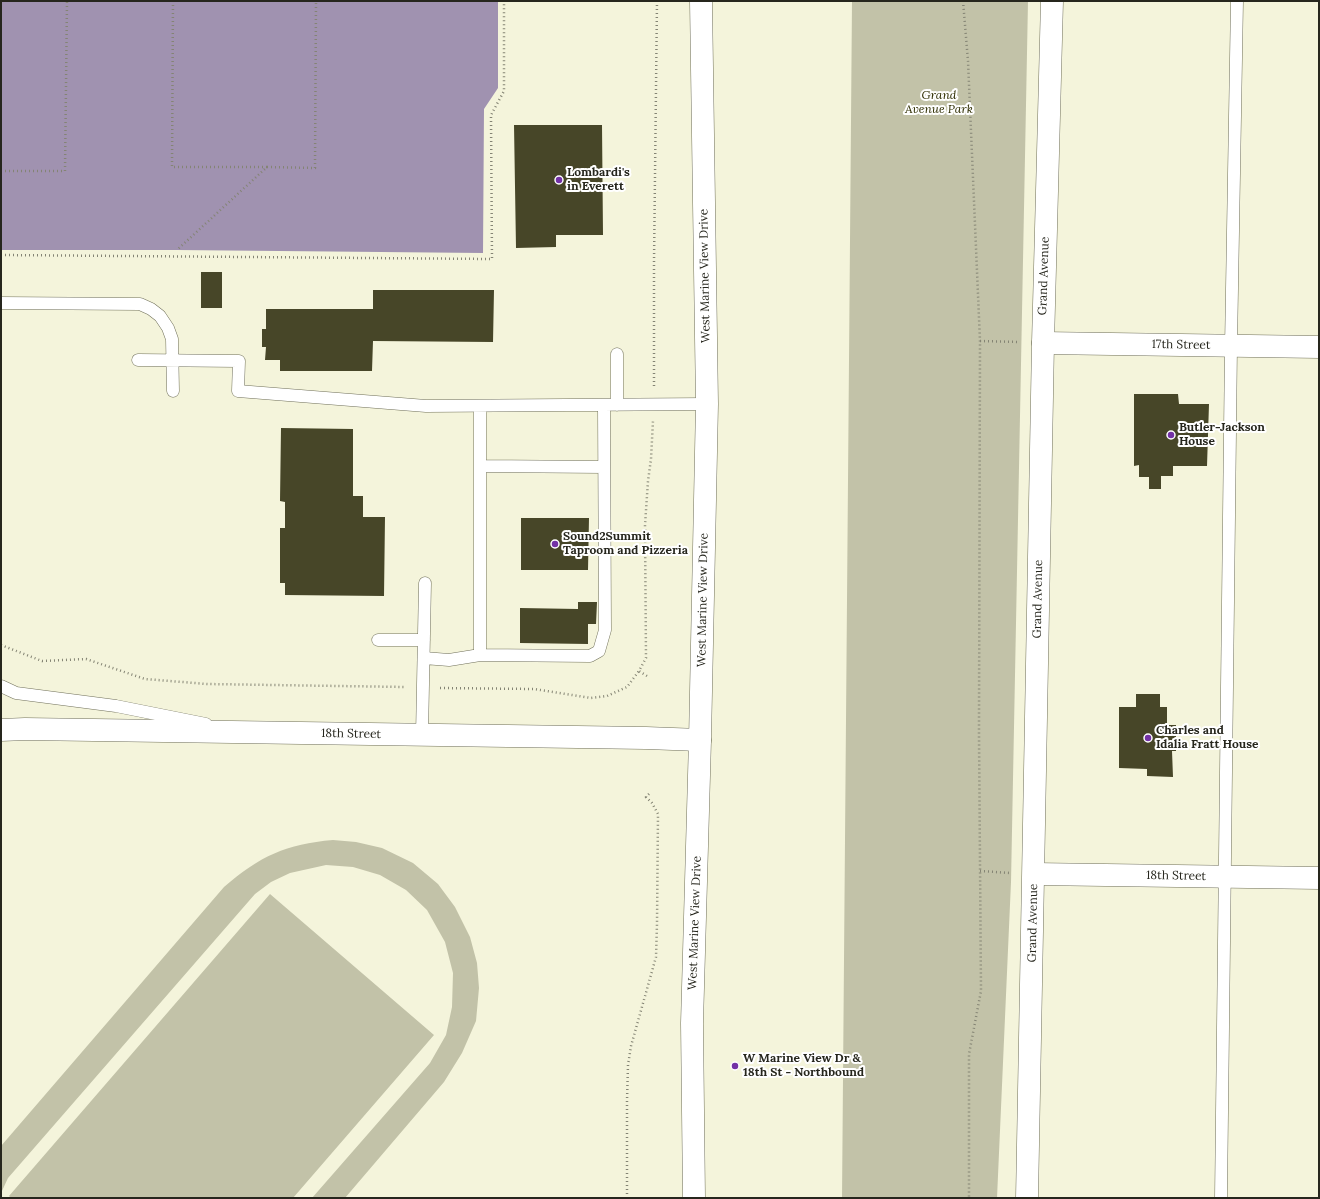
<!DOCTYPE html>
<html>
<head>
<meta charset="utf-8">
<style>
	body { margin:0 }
	#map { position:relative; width:1320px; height:1199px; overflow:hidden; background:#f4f4db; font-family:Lora,serif }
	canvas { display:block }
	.frame { position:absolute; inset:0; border:2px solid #26261d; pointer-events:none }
</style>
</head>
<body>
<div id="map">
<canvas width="1320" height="1199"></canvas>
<div class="frame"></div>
</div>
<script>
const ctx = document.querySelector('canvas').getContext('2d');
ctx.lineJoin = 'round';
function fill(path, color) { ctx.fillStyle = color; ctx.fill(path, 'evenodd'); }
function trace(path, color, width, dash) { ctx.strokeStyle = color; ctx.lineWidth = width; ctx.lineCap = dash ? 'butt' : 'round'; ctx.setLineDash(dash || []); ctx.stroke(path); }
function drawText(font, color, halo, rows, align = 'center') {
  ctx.font = font + ' Lora,serif'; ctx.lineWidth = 4; ctx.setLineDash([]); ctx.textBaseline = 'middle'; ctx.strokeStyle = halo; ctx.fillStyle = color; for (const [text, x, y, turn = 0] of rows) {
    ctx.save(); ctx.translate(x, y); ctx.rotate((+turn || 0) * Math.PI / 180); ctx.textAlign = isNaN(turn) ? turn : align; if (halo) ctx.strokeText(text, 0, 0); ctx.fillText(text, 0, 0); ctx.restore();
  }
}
fill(new Path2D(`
	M852,1H1028L1011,882L997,1198H842Z
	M333,840L356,842L382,848L413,863L438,884L455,907L470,937L477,963L479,988L476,1021L462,1053L444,1082L345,1198H312L430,1063L446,1035L452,1007L453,973L445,942L427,910L406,890L380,875L353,867L326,865L290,873L271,882L255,894L8,1178L1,1193V1146L224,887C260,856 286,844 333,840Z
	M270,894L434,1035L293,1198H11L9,1196Z`), '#c2c2a8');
fill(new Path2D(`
	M1,1H498V88L484,109L483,253L177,250H1Z`), '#a092b0');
fill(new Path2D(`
	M514,125H602L603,235H556V247L516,248Z
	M201,272H222V308H201Z
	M373,290H494L493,342L373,341L372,371H280V360H265L266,347H262V329H266V309H373Z
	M1134,394H1178L1179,404H1209L1207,466H1173V476H1161V489H1149V477H1139V465L1134,466Z
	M281,428L353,429V496H363V517H385L384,596L285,595V583H280V528H285V502L280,501Z
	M521,518H589L588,570H521Z
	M578,602H597L596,624H588V644L520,643V608L578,609Z
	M1136,694H1160V707H1167V725H1176V751H1172L1173,777L1147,776V769L1119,768V707H1136Z`), '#474628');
const lane = new Path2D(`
	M1,303L140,304L151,309L160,316L168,328L172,339L173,391
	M617,354V405
	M138,360L239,361L238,391L426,406L707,404
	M480,466L604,467
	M378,640H424
	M480,655L590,656L599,651L605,630L604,406
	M424,658L449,660L480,655V406
	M1,686L16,693L116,706L206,724
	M422,735L425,583
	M1221,1198L1231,346L1237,1`);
const street = new Path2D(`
	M1043,343L1319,347
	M1,730L25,729L646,738L700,740
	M1034,874L1319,878`);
const secondary = new Path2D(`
	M1027,1198L1043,343L1052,1`);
const primary = new Path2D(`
	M694,1198L692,1023L700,740L707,404L701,1`);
trace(lane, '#70705a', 13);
trace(street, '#70705a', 23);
trace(secondary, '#70705a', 23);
trace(primary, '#70705a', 23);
trace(new Path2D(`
	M173,1L172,167H267L177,250
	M963,1L968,61L980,341L979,732L981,991L969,1054V1198
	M267,167L315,168L316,1
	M1,171H65L67,1
	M1,255L492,259L491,115L504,91V1
	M980,341L1019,342
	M654,386V263L657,1
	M1,645L42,661L86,659L145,679L207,684L405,687
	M647,676L639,671L646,658L645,525L648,481L651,459L653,421
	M440,688L534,689L591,698L607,696L627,687L639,671
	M980,871L1010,873
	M627,1198V1101L628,1065L631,1046L656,957L657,924L658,814L652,803L646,797L651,792`), '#848474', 2.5, [1, 3]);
trace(lane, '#fff', 12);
trace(street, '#fff', 22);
trace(secondary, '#fff', 22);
trace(primary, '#fff', 22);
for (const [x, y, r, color] of [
	[559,180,4,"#7331a6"],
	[1171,435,4,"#7331a6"],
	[555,544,4,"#7331a6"],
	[1148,738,4,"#7331a6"],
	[735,1066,4,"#7331a6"]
]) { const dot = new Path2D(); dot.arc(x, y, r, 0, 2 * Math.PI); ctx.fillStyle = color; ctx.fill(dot); trace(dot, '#fff', 1.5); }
drawText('italic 12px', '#2f2e02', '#fff', [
	["Grand",939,96],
	["Avenue Park",939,110]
]);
drawText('bold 12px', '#26261d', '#fff', [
	["Lombardi's",567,173],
	["in Everett",567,187],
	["Butler-Jackson",1179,428],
	["House",1179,442],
	["Sound2Summit",563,537],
	["Taproom and Pizzeria",563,551],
	["Charles and",1156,731],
	["Idalia Fratt House",1156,745],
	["W Marine View Dr &",743,1059],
	["18th St - Northbound",743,1073]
], 'left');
drawText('12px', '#26261d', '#fff', [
	["West Marine View Drive",705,276,-91],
	["Grand Avenue",1044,276,-88],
	["17th Street",1181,345,1],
	["Grand Avenue",1038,599,-89],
	["West Marine View Drive",703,600,-89],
	["18th Street",351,734,1],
	["18th Street",1176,876,1],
	["West Marine View Drive",695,923,-88],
	["Grand Avenue",1033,923,-89]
]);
</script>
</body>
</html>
